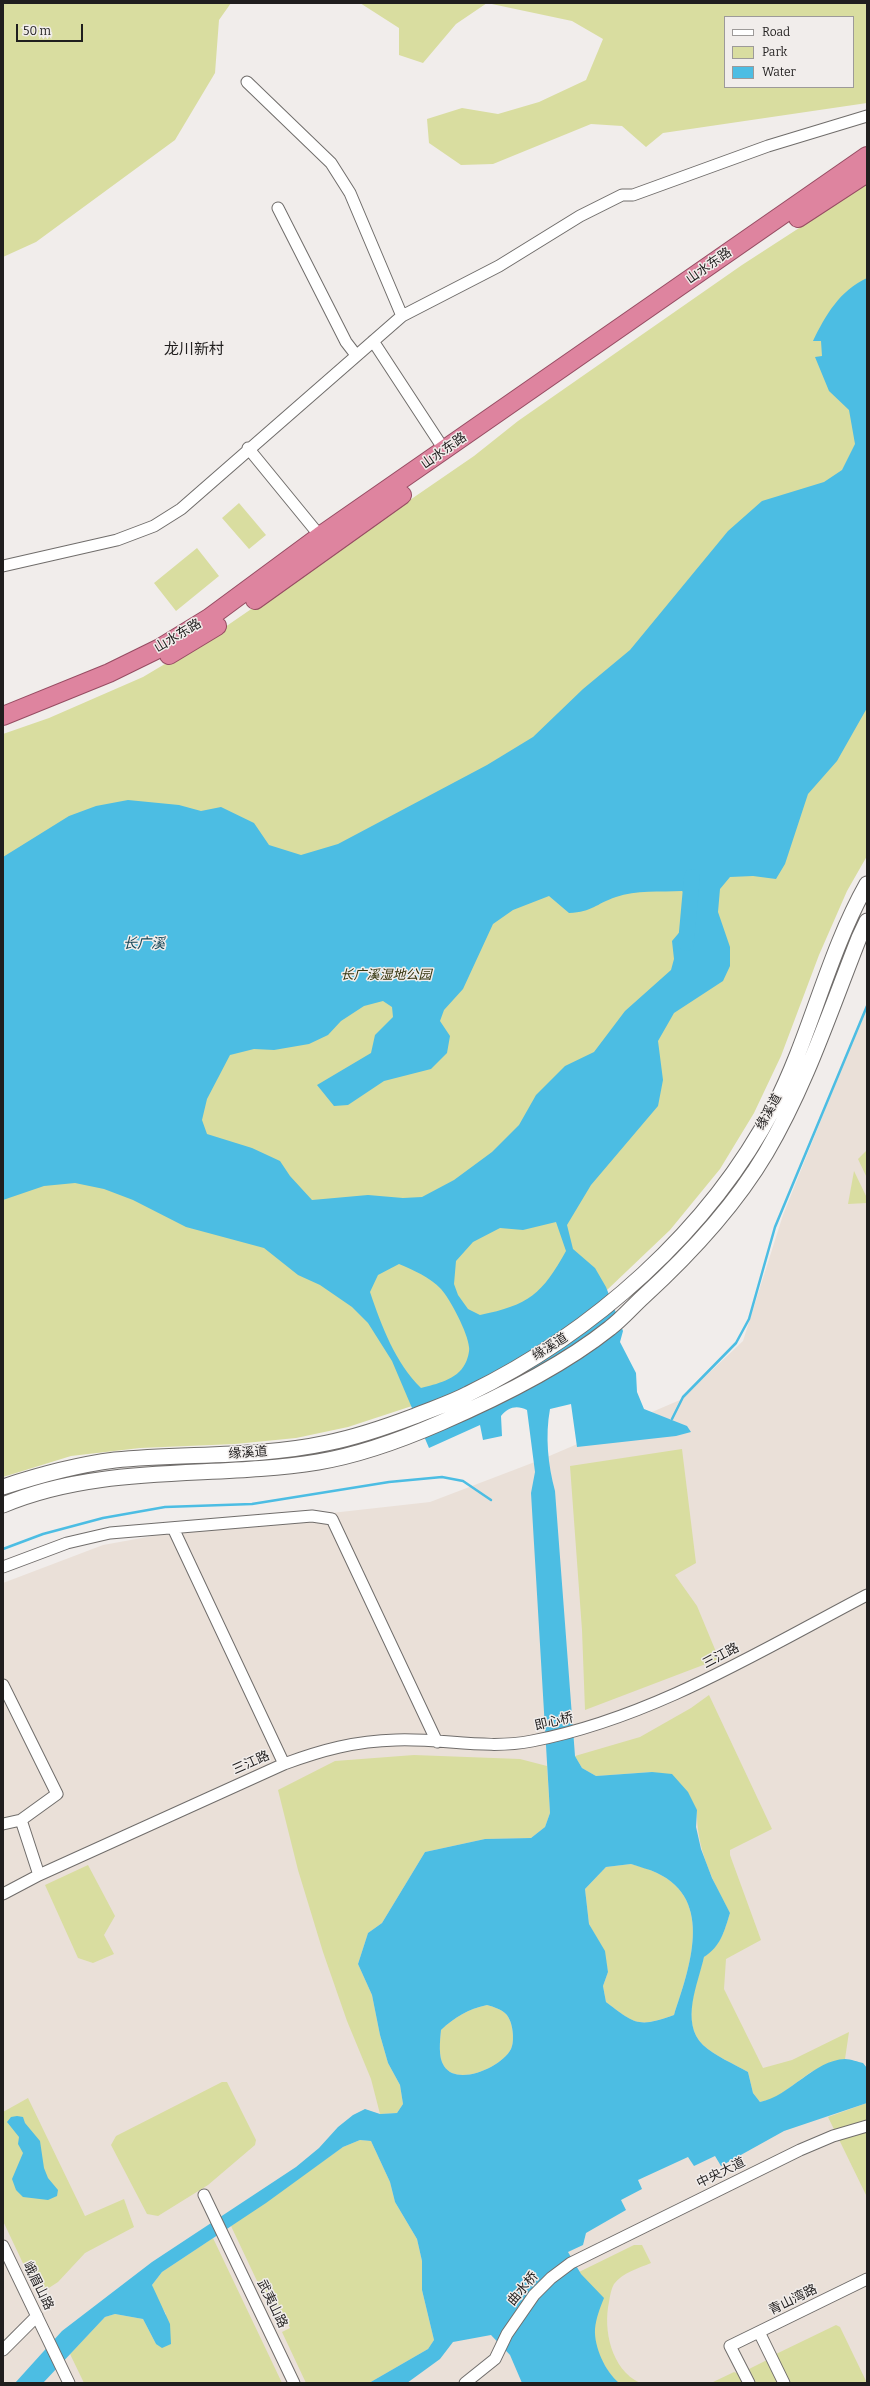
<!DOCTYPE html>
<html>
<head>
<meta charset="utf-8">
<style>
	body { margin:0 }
	#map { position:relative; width:870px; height:2386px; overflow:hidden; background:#f1edeb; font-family:Bitter,serif }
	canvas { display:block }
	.frame { position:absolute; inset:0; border:4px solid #201e1e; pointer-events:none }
	.legend { position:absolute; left:724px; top:16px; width:130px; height:72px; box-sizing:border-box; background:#f1edeb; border:1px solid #9d9a99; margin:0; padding:5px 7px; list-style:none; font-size:12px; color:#201e1e }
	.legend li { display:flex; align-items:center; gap:8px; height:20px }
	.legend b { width:20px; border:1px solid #9d9a99 }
	.scale { position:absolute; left:16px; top:24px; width:67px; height:18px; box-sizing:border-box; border:2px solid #201e1e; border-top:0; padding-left:5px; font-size:12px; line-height:14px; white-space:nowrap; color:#201e1e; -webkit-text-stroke:3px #f1edeb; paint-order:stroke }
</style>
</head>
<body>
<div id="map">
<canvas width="870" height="2386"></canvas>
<div class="frame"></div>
<ul class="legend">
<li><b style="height:5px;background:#fff"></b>Road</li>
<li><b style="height:11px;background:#d9dda0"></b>Park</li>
<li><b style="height:11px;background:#4cbde3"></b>Water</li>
</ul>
<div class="scale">50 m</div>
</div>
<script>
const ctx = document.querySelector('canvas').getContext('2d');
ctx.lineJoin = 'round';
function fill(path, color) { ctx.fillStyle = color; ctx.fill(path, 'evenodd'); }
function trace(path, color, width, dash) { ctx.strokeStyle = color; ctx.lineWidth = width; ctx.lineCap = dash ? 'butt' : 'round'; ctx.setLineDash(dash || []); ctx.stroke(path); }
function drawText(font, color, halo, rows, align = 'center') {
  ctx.font = font + ' Bitter,"Noto Sans SC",serif'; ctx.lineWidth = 3; ctx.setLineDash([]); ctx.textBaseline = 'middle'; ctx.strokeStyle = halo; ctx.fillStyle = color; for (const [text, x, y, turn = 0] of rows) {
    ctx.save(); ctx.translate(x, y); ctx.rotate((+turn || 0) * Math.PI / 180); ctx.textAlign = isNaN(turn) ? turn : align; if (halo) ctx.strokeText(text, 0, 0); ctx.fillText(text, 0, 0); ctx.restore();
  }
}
fill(new Path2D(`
	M867,1005V2383H3V1583L103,1545L197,1528L430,1502L540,1460L680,1400L743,1341L783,1215Z`), '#eae0d8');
fill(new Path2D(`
	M3,3H231L219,20L215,73L175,140L36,242L3,257Z
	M360,3H867V103L663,133L646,147L622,126L591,124L493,164L461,165L429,143L427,119L462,108L498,114L539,102L586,80L603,39L572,21L487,3L456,24L423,63L399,55V28ZM725,17H853V87H725Z
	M867,184V856L847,891L819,955L781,1056L754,1113L720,1169L670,1230L607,1290L469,1381L412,1406L348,1427L296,1438L235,1444L140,1448L71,1456L3,1477V734L49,718L143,677L212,636L474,456L518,421L742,265Z
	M239,503L266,535L249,549L222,518Z
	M197,548L219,576L176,611L154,583Z
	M867,1150V1178L858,1159Z
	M854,1171L867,1198V1203L848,1204Z
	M682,1449L696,1563L675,1575L697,1606L719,1659L585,1710L582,1630L570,1466Z
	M709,1695L772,1829L730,1850V1855L761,1940L726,1959L724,1989L763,2068L792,2060L849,2032L845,2059L811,2072L774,2099L760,2102L753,2093L748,2072C734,2064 715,2056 703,2045C680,2022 697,1983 704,1957C721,1945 724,1932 730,1913C712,1880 696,1847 697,1810L652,1772L596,1776L582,1768L575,1756L640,1737L691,1708Z
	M414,1755L520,1759L547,1766L550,1813L545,1827L531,1838L485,1839L425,1852L382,1923L368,1933L358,1964L372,1995L380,2035L388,2063L400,2085L403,2104L397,2113L380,2114L371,2079L347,2021L323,1952L298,1870L278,1790L335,1761Z
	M631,1864C639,1866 649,1869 657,1873C715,1900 689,1969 674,2015C637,2028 635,2024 606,2002L603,1986L608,1972L604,1951L589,1924L585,1889L606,1867Z
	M88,1865L115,1916L104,1935L114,1954L93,1963L78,1958L45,1885Z
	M487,2005C494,2007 501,2009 506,2014C513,2021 515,2041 511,2049C502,2067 457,2087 444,2066C438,2057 440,2041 441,2030C455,2017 468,2009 487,2005Z
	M222,2082H227L256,2140L255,2145L208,2185L158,2216L147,2214L111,2145L116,2136Z
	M28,2098L85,2216L124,2199L134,2227L85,2253L58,2282L38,2295L3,2221V2112Z
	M867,2103V2197L828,2117Z
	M360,2140L371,2141L390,2182L395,2202L417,2239L422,2261V2290L434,2340L428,2349L369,2383H306L282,2332L290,2328L284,2316L275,2319L231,2226L343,2147Z
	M213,2238L282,2383H84L70,2354L105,2317L115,2314L143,2319L156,2344L166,2314L156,2297L152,2285L162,2272Z
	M634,2245H642L651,2263C639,2268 622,2273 614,2284C611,2289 610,2296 609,2302C603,2330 611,2369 640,2383H618C590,2354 587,2310 579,2272Z
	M836,2325L840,2327L867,2383H790L776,2354Z
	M767,2360L778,2383H756L749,2369Z
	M734,2372L739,2374L744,2383H711Z`), '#d9dda0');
fill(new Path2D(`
	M867,278V708L837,761L808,794L785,864L776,879L753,876L730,877L720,889L718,912L730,947V966L723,981L674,1013L658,1041L663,1080L658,1106L591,1185L567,1225L573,1249L595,1268L606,1287L623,1331L620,1342L636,1373L637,1392L644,1409L687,1426L691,1432L676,1436L577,1447L571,1404L550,1409C545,1436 548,1465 555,1491L575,1756L582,1768L596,1776L652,1772L672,1774L688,1792L697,1810L696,1827L701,1849L712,1878L730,1913C724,1932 721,1946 704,1957C698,1984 680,2022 703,2045C715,2056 734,2064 748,2072L753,2093L760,2102C790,2096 814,2060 845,2059C851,2059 858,2062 863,2063L867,2068V2103L784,2131L721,2166L715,2156L694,2166L688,2157L638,2180L642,2189L621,2200L626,2210L586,2233L583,2245L568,2252L581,2274L604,2298C600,2308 596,2318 595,2329C594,2347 605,2371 619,2383H522L510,2355L491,2335L453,2342L440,2359L407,2383H369L428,2349L434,2340L422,2290V2261L417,2239L395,2202L390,2182L371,2141L360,2140L343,2147L266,2203L162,2272L152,2285L170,2324L171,2344L162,2348L156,2344L143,2319L115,2314L105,2317L43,2383H15L62,2331L152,2262L296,2167L319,2148L338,2127L353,2115L365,2109L380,2114L397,2113L403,2104L400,2085L388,2063L380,2035L372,1995L358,1964L368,1933L382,1923L425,1852L485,1839L531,1838L545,1827L550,1813L531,1493L535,1472L527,1410C517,1405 508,1407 501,1416L502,1436L483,1440L480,1425L429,1448L392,1361L368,1323L352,1307L320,1285L298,1275L264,1248L186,1227L133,1200L104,1189L75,1183L44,1186L3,1200V857L69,816L96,806L128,800L179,805L201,811L221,807L254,823L269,845L301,855L338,844L487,765L533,737L583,689L630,650L728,531L762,501L824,482L842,470L855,444L849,410L829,391L815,357L822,356L821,341H813C825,316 840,290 867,278ZM682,891L695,902L694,915L672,941L674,959L671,970L625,1011L594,1052L565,1066L536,1095L519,1125L492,1152L454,1180L422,1197L403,1198L368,1195L312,1200L290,1176L280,1161L252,1148L207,1134L202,1120L207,1099L230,1055L254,1049L274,1050L309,1044L328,1035L341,1021L364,1006L383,1001L392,1007L393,1017L375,1035L371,1053L317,1085L334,1106L348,1105L384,1081L431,1069L447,1053L450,1036L440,1021L444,1010L463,989L493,924L513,910L549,896L569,913C593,912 595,904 616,897C636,890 660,892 682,891ZM556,1222L566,1251C542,1294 529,1305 480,1315L468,1309L458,1295L454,1284L456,1261L473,1242L500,1228L523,1230ZM399,1264C413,1270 430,1277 441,1289C450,1299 468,1333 469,1347C470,1351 467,1361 465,1364C457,1380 436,1384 421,1388C396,1364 381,1325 370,1292L378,1275ZM631,1864C639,1867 649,1869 657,1873C715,1900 689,1969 674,2015C638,2028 635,2024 606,2002L603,1986L608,1972L605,1951L589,1924L585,1889L606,1867ZM487,2005C494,2007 501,2009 506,2014C513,2021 515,2041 511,2049C502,2067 457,2087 444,2066C438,2057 440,2041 441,2030C455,2017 468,2009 487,2005Z
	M17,2116L23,2117L25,2123L40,2141L44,2168L48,2178L58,2190L57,2196L48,2200L23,2197L16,2190L12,2179L23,2153L18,2144L19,2137L7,2122L11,2117Z`), '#4cbde3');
trace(new Path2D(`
	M672,1419L683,1397L736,1343L749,1319L775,1227L867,1006
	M3,1549L43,1534L103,1518L165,1507L252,1504L389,1482L442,1477L463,1481L491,1500`), '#4cbde3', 2.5);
trace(new Path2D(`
	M686,943L692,877`), '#4cbde3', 16);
const minor = new Path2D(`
	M247,82L331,163L350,193L402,316
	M278,208L346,342L356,355
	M373,341L445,451
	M248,448L320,536
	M3,566L117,540L154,526L181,509L402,316L499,266L580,216L622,195H633L768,146L867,116
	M173,1528L284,1764
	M3,1567L67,1543L110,1533L312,1516L332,1519L437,1742
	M3,1685L57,1794L21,1820L3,1824
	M21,1820L39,1875
	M3,1894L39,1875L284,1764C322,1750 355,1741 396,1740C441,1738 487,1750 532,1741C652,1718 760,1651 867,1595
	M204,2195L294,2383
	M3,2246L69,2383
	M759,2332L784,2383
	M3,2350L37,2316
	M465,2383L495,2359L507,2334L534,2295L551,2278L571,2263L800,2150L833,2136L867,2126
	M749,2383L730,2346L867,2279`);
const secondary = new Path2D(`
	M3,1487C39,1475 76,1465 115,1460C185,1453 257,1458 327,1443C357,1437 386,1427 415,1416C432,1409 451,1403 468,1394C593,1333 709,1231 774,1107C811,1035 827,955 867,884
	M3,1505C103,1463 213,1479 318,1462C360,1455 401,1440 440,1423C498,1398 561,1367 610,1328C622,1319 632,1307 643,1297C689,1255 734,1207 766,1153C806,1085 830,1011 859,938L867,921`);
const trunk = new Path2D(`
	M798,218L867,173
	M255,600L402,495
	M169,655L217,626
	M3,716L109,673L160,648L209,618L320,536L867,156`);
trace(minor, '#706d6b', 13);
trace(secondary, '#706d6b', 17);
trace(trunk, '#964c62', 20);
trace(minor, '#fff', 11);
trace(secondary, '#fff', 15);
trace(trunk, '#de849f', 18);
drawText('13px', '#201e1e', '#f1edeb', [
	["山水东路",709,266,-35],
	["山水东路",444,451,-35],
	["山水东路",178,636,-31],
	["缘溪道",769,1112,-61],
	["缘溪道",550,1347,-32],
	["缘溪道",248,1453,-4],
	["三江路",721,1656,-28],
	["即心桥",554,1722,-13],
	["三江路",251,1763,-24],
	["中央大道",721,2173,-26],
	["峨眉山路",38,2286,64],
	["曲水桥",523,2289,-50],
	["青山湾路",793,2300,-26],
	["武夷山路",272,2304,64]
]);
drawText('italic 13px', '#34350e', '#f1edeb', [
	["长广溪湿地公园",386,975]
]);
drawText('italic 14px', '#154556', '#f1edeb', [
	["长广溪",144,944]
]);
drawText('15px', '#201e1e', '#f1edeb', [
	["龙川新村",194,350]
]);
</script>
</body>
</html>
